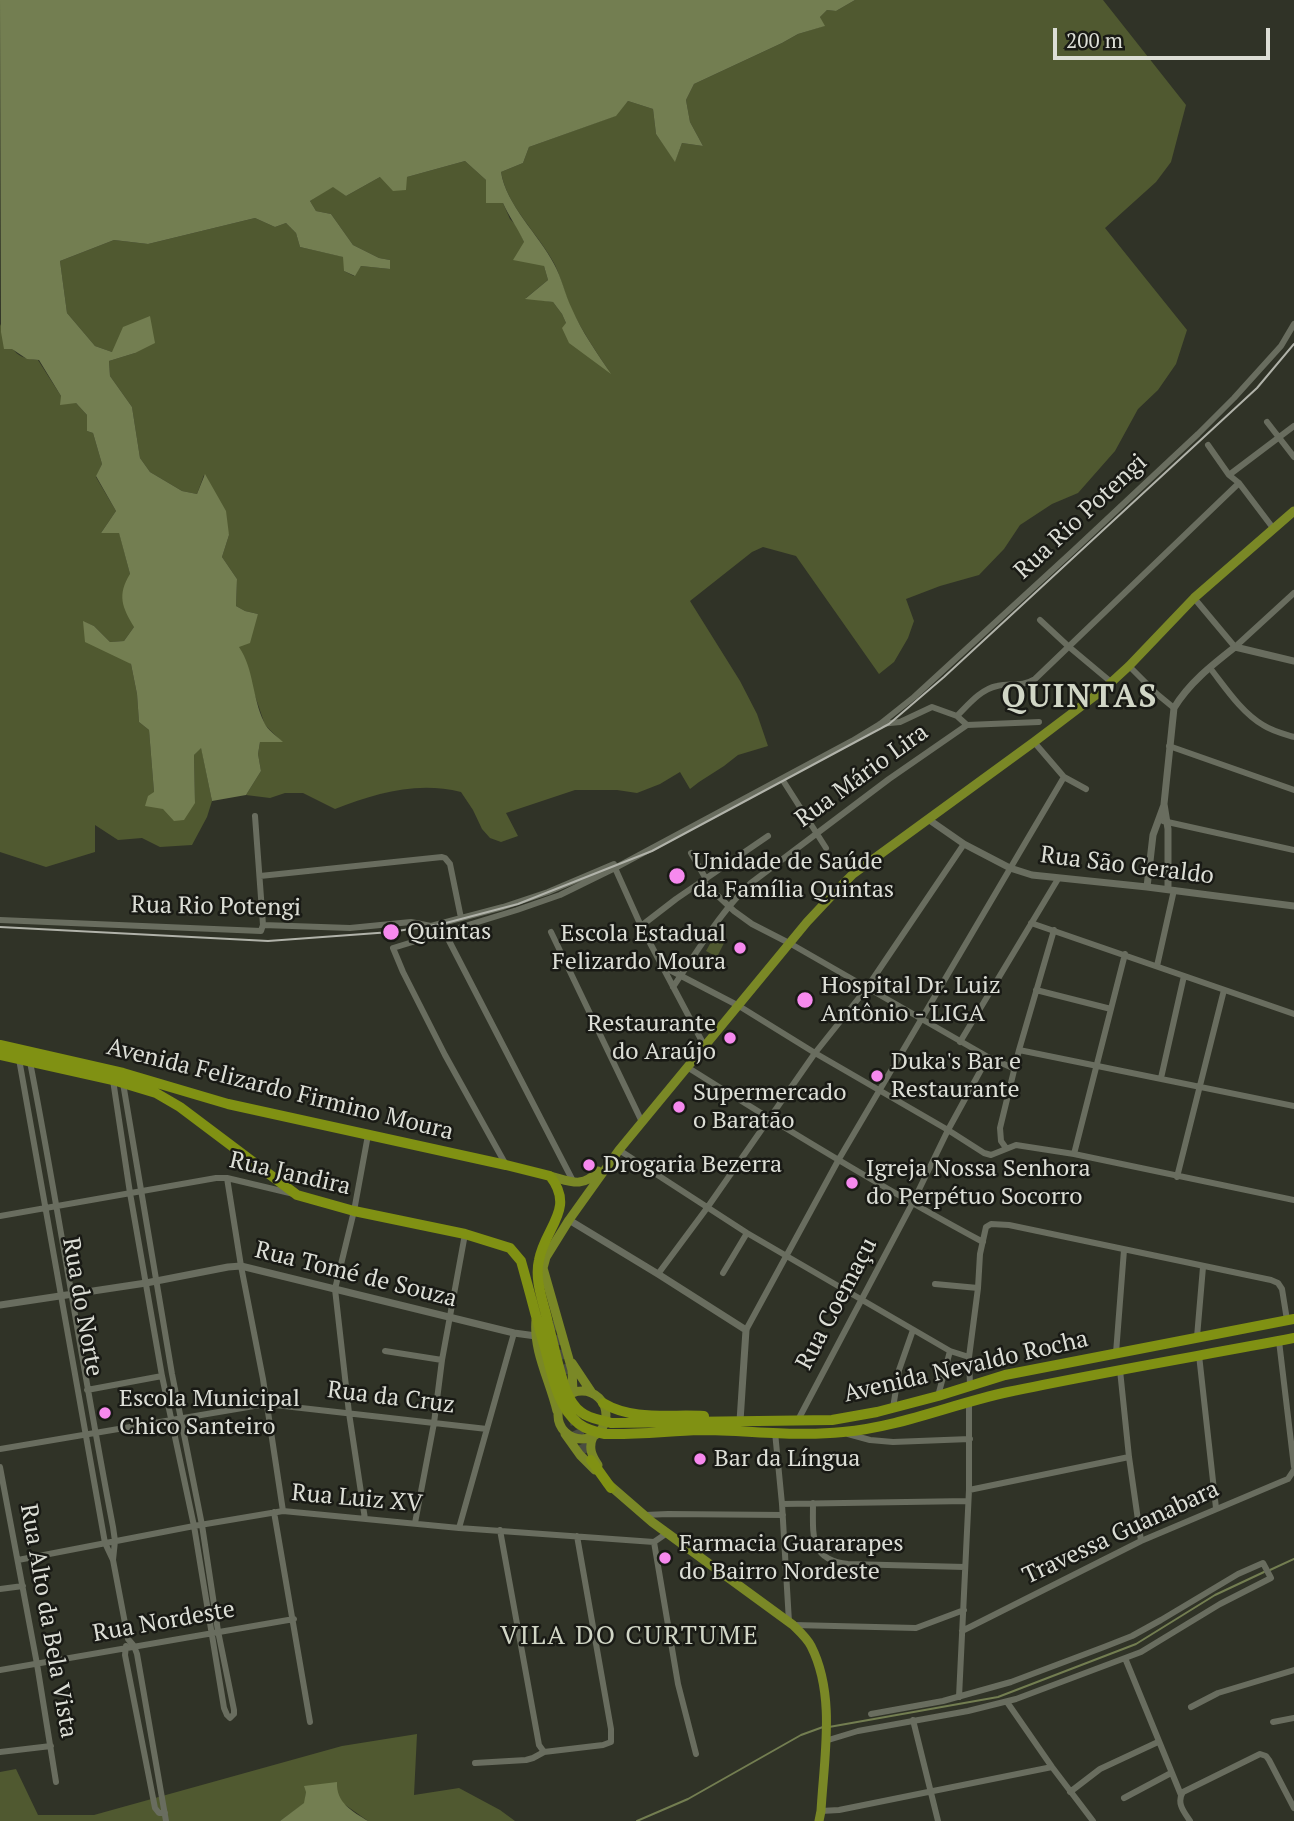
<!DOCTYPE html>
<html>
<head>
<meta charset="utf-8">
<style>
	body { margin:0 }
	#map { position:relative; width:1294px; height:1821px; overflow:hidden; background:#303327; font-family:"PT Serif",serif }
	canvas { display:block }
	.scale { position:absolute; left:1053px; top:28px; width:217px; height:32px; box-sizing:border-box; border:4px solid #dcded6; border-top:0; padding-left:9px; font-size:21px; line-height:24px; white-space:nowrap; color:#dcded6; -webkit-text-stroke:5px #191a15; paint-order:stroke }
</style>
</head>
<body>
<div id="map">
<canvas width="1294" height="1821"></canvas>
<div class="scale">200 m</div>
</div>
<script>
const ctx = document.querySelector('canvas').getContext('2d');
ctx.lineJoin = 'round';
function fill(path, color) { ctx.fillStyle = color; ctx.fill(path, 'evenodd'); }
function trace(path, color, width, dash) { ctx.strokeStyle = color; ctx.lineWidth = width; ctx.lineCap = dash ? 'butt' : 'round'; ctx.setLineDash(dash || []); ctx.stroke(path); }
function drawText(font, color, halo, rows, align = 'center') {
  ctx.font = font + ' "PT Serif",serif'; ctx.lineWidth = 5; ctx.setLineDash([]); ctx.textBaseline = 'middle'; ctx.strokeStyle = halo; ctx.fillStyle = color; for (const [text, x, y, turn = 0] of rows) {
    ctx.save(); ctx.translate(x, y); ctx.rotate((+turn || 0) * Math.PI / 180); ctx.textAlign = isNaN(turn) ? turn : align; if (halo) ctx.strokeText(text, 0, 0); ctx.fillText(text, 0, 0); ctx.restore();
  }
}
fill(new Path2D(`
	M855,0H1103L1186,105L1171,162L1156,182L1105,228L1187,330L1176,364L1158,390L1138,409L1115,451L1078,493L1052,504L1020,525L1004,549L979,575L940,586L906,599L914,621L908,638L894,662L879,674L796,556L763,547L752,552L690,601L740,681L757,714L768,746L738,755L724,766L699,782L690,789L680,772L660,784L637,793L617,790H575L506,813L518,836L501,842L490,838L482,829L473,810L461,792C417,781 376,793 335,809L303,793H285L270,798L246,795L261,771L258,754L260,742H282L265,725L238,646L258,614L245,611L236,606L237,579L222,557L229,535L204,475L197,494L182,491L150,472L140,458L132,407L110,376L109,361L135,353L112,352L95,346L67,313L60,261L114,240L148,244L255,218L275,227L286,223L296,233L300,247L344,257V271L354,276L361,266L390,269V260L379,258L353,245L331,214L316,211L310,201L333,186L346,196L380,177H407L465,161L486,180L503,203L510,219L518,227L524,242L544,266L548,280L526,298L553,302L562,314L566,323L609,371C596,352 583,332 572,311C565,296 562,280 555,265C539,234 507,207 501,172L523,163L529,147L615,116L628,101L653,109L656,134L675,161L682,143L703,146L690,122L686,100L694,84L782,43L798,34L824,26L820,17L827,10L836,11Z
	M0,324C12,345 10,358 38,360L61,396L76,403L87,415V431L93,433L102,464L96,477L116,511L101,533L119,532L130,574L134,627L124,641L110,642L94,626L84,622L131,664L137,694L139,722L149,730L154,792L195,803L194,755L201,747L212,801L207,817L192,845L160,847L142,838L118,840L95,825V852L46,867L0,852Z
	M715,935L725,941L717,957L706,951Z
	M417,1734L414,1795L459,1788L500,1810L515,1821H368L341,1802L336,1791L337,1783L306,1792L305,1803L280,1821H0V1772L16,1769L38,1815H94L342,1746Z`), '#505930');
fill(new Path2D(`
	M0,0H855L836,11L827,10L820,17L825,26L798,34L782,43L694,84L686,100L690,122L703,146L682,143L675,162L656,134L653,109L628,101L616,116L529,147L523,163L501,172C506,205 539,235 554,264C562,278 565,295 572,309C582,332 597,353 611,374L569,343L562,328L566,323L562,314L553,302L525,299L548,280L544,266L513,260L524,242C518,228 509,217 503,203H486V180L465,161L407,177L406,190L393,191L380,177L346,196L333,187L310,201L316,211L331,214L353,245L379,258L390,260V269L361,266L355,276L344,271L343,257L300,247L296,233L286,223L275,227L255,218L148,244L114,240L60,261L67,313L95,346L112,352L123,327L150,316L155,343L135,353L109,361L110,376L132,407L140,458L150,472L182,491L197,494L205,474L226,511L229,535L222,557L237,579L236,606L245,611L258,614L250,643L239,647C254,669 252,697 264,722C267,730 277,736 283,742H260L258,754L261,771L246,795L212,801L201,748L194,755L195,803L184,820L174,821L163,809L145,806L148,796L154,792L149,730L139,722L137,694L131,664L85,642L83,621L94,626L110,642L124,641L134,627C122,607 117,595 130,574L119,533H101L116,511L96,476L102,464L93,433L87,431V415L76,403L60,405L61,396L39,360L27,359L12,349H4L1,332Z
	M337,1782C336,1803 352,1811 368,1821H280L304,1803L306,1792L304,1786Z`), '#737e51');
trace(new Path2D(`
	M1270,1570L1294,1559
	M829,1727L998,1697L1136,1644L1215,1595L1264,1572
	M637,1821L688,1799L801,1735L823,1727`), '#737e51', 2);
trace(new Path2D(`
	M552,1321L570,1393
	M574,1415L576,1428L591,1460`), '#4a4d41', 10, [10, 5]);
trace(new Path2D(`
	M1267,422L1294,457
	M1208,445L1229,475L1239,483L1273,528
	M1229,475L1294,426
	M1194,598L1235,647L1294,593
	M1040,620L1068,646L1111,682
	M1129,666L1157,694L1174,708
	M1210,668C1225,687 1241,712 1263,725C1272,731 1284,734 1294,737
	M957,716C968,705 981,689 997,686C1011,683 1022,687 1035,679L1239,483
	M880,724L900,722L932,707L957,716L967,725L1039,722
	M1034,742L1064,777L1086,789
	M1169,746L1294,790
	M782,779L826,848
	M1163,821L1294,850
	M691,853L706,879
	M615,868L641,926L705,1047
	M260,876L442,857L445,858L450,864L461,918
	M702,881L734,911L752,924L791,944L988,1057L1015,1069
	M0,920L261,931L263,925L255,816
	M1031,923L1294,1014
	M263,925L350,928L411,922L431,926L438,931L443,932
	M431,926L503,907L548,892L614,864
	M641,926L676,899L768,836
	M551,932L642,1122
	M445,933L573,1181
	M662,966L739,1006L815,1053L948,1130L984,1153L991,1155L1016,1145L1074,1154L1294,1200
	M1157,966L1174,890
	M673,987C698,951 719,913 751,883L889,779L967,725
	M1036,990L1111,1009
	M960,1042L1058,879
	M1019,1050L1294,1106
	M19,1059L105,1543L113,1560L128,1639L134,1646L137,1654L166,1821
	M30,1062C60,1216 83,1372 113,1527L115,1541L113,1560
	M687,1067C784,1128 882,1188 983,1242
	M1161,1078L1184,976
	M113,1080L130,1193L162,1376L194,1526L224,1708L227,1715L230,1718L234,1714V1710L218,1631L202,1525L172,1374L123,1083
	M1006,1148L1001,1141L1000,1128L1019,1050L1054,930
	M619,1150L747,1233L950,1351L969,1357
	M1074,1154L1125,954
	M506,1165L445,1055L403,972L393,948L517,910L560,895L615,868L852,741L880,724L914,697L1072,552L1198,434L1234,398L1281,346L1294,324
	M1177,1177L1224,990
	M227,1178L241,1266L263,1379L283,1511
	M0,1216L216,1178H227L294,1194
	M723,1273L747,1233
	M658,1274L707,1208L815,1053L866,989L964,844
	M935,1284L978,1288
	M746,1330L839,1159L1064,777
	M1197,1337L1203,1267
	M1279,1341L1294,1467
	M385,1351L442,1360
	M1116,1353L1124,1250
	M1199,1355L1216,1508
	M1120,1370L1129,1457L1141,1541
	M970,1385L969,1357L978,1288L980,1254L986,1227L991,1224L1009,1225L1271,1280L1278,1283L1282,1289L1287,1320
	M87,1390L162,1376
	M938,1396L950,1351
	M893,1408L899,1370L913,1330
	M798,1420L912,1204L948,1130L988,1057
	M775,1432L782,1504L789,1622
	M848,1434L870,1440L893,1442L970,1439
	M0,1449L266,1404L487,1429
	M0,1467L37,1664L56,1782
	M969,1490L1129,1457
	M813,1503C813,1535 809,1560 848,1564L965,1567
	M782,1504L968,1501
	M274,1512L310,1722
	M645,1515L668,1514L783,1515
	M365,1519L349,1413L335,1289L354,1211L368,1135
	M415,1523L434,1423L442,1360L465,1234
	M459,1528L514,1333
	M500,1530L539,1745L544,1752L603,1745L611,1742V1729L577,1536
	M654,1542L678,1684L696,1754
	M18,1560L194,1526L283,1511L459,1528L654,1542L667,1533
	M0,1589L23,1586
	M794,1625L916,1628L964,1610
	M962,1631L1141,1541L1283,1481L1288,1479L1294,1470
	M126,1646L125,1655L155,1808L159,1813H165
	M1125,1658L1181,1795
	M0,1670L294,1619
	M959,1697L969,1490V1401
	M1007,1702L1052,1767L1093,1821
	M1191,1707L1218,1693L1294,1670
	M913,1720L938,1821
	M1273,1722L1294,1718
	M825,1741L858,1731L968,1711L1016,1699L1141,1652L1220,1604L1271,1578L1263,1563L1238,1574L1161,1620L1132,1636L1104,1647L1011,1682L943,1701L871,1714
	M0,1752L51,1746
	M475,1763L526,1760L533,1758L544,1752
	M1070,1792L1100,1769L1158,1742
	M1124,1798L1171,1773
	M821,1811L839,1810L1052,1767
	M1190,1821C1184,1812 1176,1803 1183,1792L1260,1754L1266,1756L1269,1760L1294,1808`), '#696d5f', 6);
trace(new Path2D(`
	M928,819L964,844L1010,868L1032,875L1147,887L1294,906
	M1147,887L1153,835L1164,805
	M1168,889V829L1164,804L1174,708C1189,683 1212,665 1235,647L1294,661
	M569,1220L658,1274L746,1330L740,1421
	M0,1305L146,1283L228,1267L241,1266L514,1333L536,1336`), '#696d5f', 7);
trace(new Path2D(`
	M550,1176C570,1181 582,1189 598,1171
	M536,1320C533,1351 550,1381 557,1411
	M572,1363L592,1393
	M558 1415a24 24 0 1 1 48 0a24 24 0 1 1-48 0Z
	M573,1392L572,1370L543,1268L546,1257L569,1220L619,1150L807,922L838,889L853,874L1034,742L1104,689L1129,666L1194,598L1294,511
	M565,1434L580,1455L595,1470
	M593,1437C588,1448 592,1456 598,1465
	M607,1483L652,1522L793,1625C799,1631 807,1638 811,1646C836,1695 824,1757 821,1811L819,1821`), '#7a8826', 9);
trace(new Path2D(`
	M0,1045L123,1073L228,1104L506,1165L550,1176C576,1209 545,1227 539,1260C534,1281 544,1303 548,1323C554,1345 558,1369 566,1390C569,1398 574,1407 581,1412C589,1419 602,1420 611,1423L832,1420L877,1412L938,1396L1005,1375L1294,1319
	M0,1055L113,1080L156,1093L180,1107L297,1195L354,1211L465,1234L510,1248L521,1261C529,1289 536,1317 544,1345C552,1372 556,1406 579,1424C587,1430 596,1432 605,1434C637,1435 668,1431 700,1430C747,1430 796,1437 843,1432C900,1427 952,1404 1008,1392C1103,1372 1199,1356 1294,1338
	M603,1403C633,1421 670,1414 704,1416
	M591,1460L611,1488`), '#809113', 10);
trace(new Path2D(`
	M0,927L268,941L391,932L442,924L518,904L652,851L889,724L944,677L1257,388L1294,344`), '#b1b3aa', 2);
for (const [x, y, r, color] of [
	[677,876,9,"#f689ee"],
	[391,932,9,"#f689ee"],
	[740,948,7,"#f689ee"],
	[805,1000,9,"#f689ee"],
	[730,1038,7,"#f689ee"],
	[877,1076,7,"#f689ee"],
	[679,1107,7,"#f689ee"],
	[589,1165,7,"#f689ee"],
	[852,1183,7,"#f689ee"],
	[105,1413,7,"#f689ee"],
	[700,1459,7,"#f689ee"],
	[665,1558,7,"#f689ee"]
]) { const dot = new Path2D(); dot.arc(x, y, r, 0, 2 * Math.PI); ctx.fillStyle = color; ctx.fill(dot); trace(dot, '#191a15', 2.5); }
drawText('24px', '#dcded6', '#191a15', [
	["Rua Rio Potengi",1081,517,-43],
	["Rua Mário Lira",862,776,-36],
	["Rua São Geraldo",1127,866,7],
	["Rua Rio Potengi",216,907,1],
	["Avenida Felizardo Firmino Moura",280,1090,14],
	["Rua Jandira",290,1174,13],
	["Rua Tomé de Souza",356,1275,14],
	["Rua Coemaçu",837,1304,-62],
	["Rua do Norte",82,1307,80],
	["Avenida Nevaldo Rocha",966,1367,-13],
	["Rua da Cruz",391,1398,7],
	["Rua Luiz XV",357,1499,5],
	["Travessa Guanabara",1121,1533,-25],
	["Rua Alto da Bela Vista",48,1621,80],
	["Rua Nordeste",164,1622,-10]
]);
drawText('24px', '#dcded6', '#191a15', [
	["Unidade de Saúde",693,862],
	["da Família Quintas",693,890],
	["Quintas",407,932],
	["Escola Estadual",726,934,"right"],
	["Felizardo Moura",726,962,"right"],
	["Hospital Dr. Luiz",821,986],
	["Antônio - LIGA",821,1014],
	["Restaurante",716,1024,"right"],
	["do Araújo",716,1052,"right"],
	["Duka's Bar e",891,1062],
	["Restaurante",891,1090],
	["Supermercado",693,1093],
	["o Baratão",693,1121],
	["Drogaria Bezerra",603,1165],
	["Igreja Nossa Senhora",866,1169],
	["do Perpétuo Socorro",866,1197],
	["Escola Municipal",119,1399],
	["Chico Santeiro",119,1427],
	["Bar da Língua",714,1459],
	["Farmacia Guararapes",679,1544],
	["do Bairro Nordeste",679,1572]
], 'left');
ctx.letterSpacing = '2px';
drawText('26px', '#d1d6c6', '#191a15', [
	["VILA DO CURTUME",630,1637]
]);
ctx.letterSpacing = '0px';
ctx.letterSpacing = '2px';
drawText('bold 32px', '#d1d6c6', '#191a15', [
	["QUINTAS",1080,698]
]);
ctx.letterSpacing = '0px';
</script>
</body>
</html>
